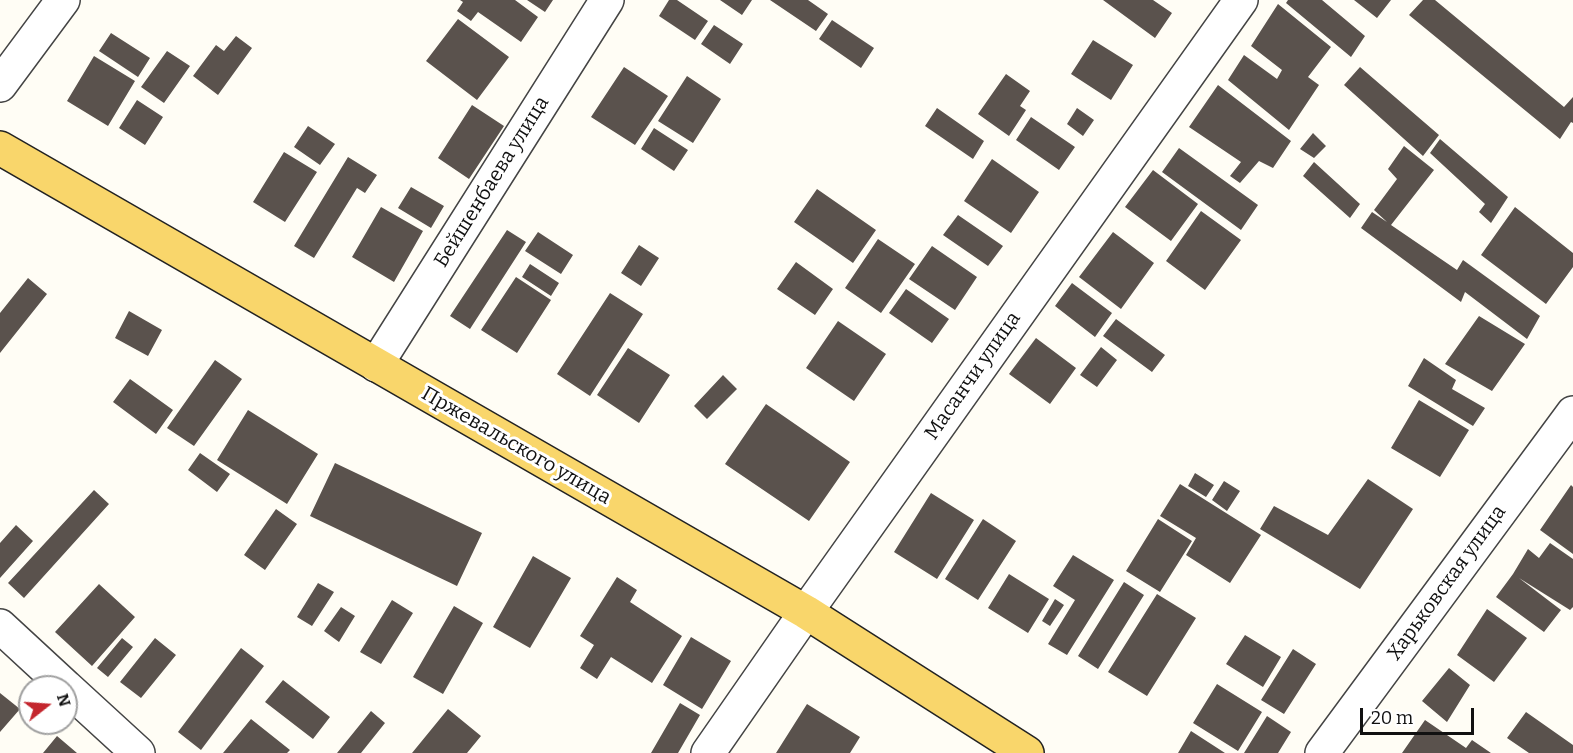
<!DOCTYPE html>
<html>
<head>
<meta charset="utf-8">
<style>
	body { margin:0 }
	#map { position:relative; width:1573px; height:753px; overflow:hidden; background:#fffdf5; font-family:Bitter,serif }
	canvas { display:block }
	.north { position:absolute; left:18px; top:675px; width:60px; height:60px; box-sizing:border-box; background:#fff; border:2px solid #a0a0a0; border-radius:50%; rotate:73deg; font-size:16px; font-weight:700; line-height:24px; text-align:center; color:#111 }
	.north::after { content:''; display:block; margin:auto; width:21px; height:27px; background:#c4262e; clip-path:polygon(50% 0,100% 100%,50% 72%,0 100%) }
	.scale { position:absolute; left:1360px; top:708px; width:114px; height:27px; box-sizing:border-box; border:3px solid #111; border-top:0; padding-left:8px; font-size:18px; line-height:21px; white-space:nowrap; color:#111; -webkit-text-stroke:4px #fff; paint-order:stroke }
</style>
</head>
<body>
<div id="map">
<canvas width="1573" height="753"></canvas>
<div class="north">N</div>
<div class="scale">20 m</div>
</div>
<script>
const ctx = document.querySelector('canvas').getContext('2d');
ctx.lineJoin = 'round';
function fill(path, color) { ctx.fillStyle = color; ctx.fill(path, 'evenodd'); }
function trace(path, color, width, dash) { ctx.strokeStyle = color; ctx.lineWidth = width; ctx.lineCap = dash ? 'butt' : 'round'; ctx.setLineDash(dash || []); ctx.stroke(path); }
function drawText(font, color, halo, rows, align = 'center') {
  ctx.font = font + ' Bitter,serif'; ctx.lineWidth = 6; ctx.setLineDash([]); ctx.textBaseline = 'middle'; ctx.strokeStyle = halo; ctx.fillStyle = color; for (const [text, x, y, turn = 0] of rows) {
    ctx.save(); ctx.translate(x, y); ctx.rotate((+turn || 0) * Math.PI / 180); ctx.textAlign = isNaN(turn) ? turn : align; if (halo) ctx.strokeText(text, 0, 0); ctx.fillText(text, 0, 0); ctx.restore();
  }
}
fill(new Path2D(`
	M460,0H515L538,17L521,42L478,12L471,21L457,11L463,2Z
	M527,0H553L545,12Z
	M669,0H677L708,21L695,40L659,16Z
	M720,0H752L742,15Z
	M770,0H808L828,14L816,31Z
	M1103,0H1153L1172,13L1155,38Z
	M1288,0H1322L1365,36L1351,57L1286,3Z
	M1354,0H1391L1377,18Z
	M1423,0H1435L1564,107L1573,97V123L1571,122L1560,139L1409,15Z
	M1278,4L1331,47L1308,77L1319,85L1289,130L1228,80L1244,55L1277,79L1282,70L1251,46Z
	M458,19L509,57L477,100L426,61Z
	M832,20L874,48L861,68L819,39Z
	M714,25L743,44L730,64L701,44Z
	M111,33L150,58L138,77L99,51Z
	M236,36L252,48L218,95L193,76L216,45L224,51Z
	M1093,40L1133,65L1111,100L1071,74Z
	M167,51L190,66L164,103L141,87Z
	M94,56L135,81L108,126L67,101Z
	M624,67L668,96L635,145L591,117Z
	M1360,67L1439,135L1423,156L1344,85Z
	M1006,74L1030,91L1020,106L1026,110L1009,136L978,114Z
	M687,76L721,99L693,143L658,121Z
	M1218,85L1291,141L1273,168L1259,161L1240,183L1230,176L1241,162L1189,127Z
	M137,100L163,117L145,145L119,128Z
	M472,105L504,126L469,179L438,158Z
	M937,108L984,141L973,159L925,126Z
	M1077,108L1094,120L1083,136L1067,124Z
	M1031,117L1075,147L1059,170L1016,140Z
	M308,126L335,144L320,165L294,147Z
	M654,128L688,150L674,171L641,149Z
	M1313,133L1326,146L1314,158L1300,149Z
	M1440,139L1508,197L1491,223L1479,212L1485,204L1430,153Z
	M1404,146L1434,170L1391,225L1457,270L1463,260L1540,316L1527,339L1465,292L1461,302L1361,228L1372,212L1387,222L1374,210L1397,179L1388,169Z
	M1179,148L1258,205L1241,230L1162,172Z
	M284,152L317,172L285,222L253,202Z
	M348,157L377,175L365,193L357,188L314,258L294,246Z
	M992,159L1039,192L1011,233L964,201Z
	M1314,162L1360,204L1350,218L1303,176Z
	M1153,170L1198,204L1171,241L1125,207Z
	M411,187L444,206L431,228L398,208Z
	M817,189L876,230L853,263L794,222Z
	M381,207L423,231L394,282L352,257Z
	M1515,207L1573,253V267L1546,304L1481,255Z
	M1201,211L1241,240L1205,290L1166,261Z
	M958,215L1003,246L988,266L943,235Z
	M507,230L526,242L470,329L450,316Z
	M538,232L573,255L561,274L525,251Z
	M1113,232L1154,263L1121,309L1079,277Z
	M878,239L915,264L881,313L845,288Z
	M639,245L659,258L641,286L621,273Z
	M932,246L977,277L955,310L909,279Z
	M796,262L833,289L815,315L777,289Z
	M530,264L559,283L551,296L522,277Z
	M516,277L551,300L517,353L481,330Z
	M28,278L47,294L0,353V313Z
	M1072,283L1112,313L1095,337L1055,306Z
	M906,289L949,319L932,343L889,313Z
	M610,293L643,314L590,396L557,374Z
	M129,311L162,330L148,356L115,338Z
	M1479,316L1525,344L1492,391L1445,364Z
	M1116,319L1165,355L1152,372L1103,336Z
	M838,321L886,354L854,401L806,368Z
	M1036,338L1076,368L1050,404L1009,374Z
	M1101,347L1117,360L1097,387L1080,375Z
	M628,348L670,375L639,423L597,395Z
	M1424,358L1456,380L1452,389L1485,408L1473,426L1408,386Z
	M215,360L242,379L194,446L167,428Z
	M723,375L737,389L707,419L694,406Z
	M130,379L173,410L156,434L113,402Z
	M1419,400L1469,430L1440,477L1391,448Z
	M766,404L850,462L809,521L725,464Z
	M248,410L318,454L287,504L217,460Z
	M200,453L230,474L217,492L188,470Z
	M335,463L482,533L457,586L310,516Z
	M1195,473L1214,485L1206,497L1188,486Z
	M1368,479L1413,509L1360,589L1260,529L1274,506L1328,535Z
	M1224,481L1240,491L1227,511L1212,500Z
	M1180,484L1261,535L1230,583L1186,555L1196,538L1160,516Z
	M1571,485L1573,487V554L1540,530Z
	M94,490L109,504L24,598L8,583Z
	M931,493L974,520L937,579L894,552Z
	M276,509L297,524L265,570L244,555Z
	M983,519L1016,541L978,600L945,579Z
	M1158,519L1192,541L1160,592L1126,571Z
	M16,525L33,541L0,578V543Z
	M1550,543L1573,559V607L1570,610L1519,578L1561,610L1544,632L1496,597L1513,574L1528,549L1539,558Z
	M1073,555L1114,580L1067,655L1048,644L1075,600L1053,586Z
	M533,556L571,578L530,648L493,627Z
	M1009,574L1049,599L1028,633L988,608Z
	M617,577L637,590L630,602L682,636L652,683L611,657L597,679L580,668L594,645L580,636Z
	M1124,582L1144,595L1098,669L1078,656Z
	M318,583L334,592L312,626L297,617Z
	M99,584L135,617L92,666L55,632Z
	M1157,594L1196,618L1147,696L1108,672Z
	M1055,599L1064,605L1050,626L1042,621Z
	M392,600L413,613L381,664L360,652Z
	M454,606L483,623L443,694L413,677Z
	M341,607L355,616L339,642L324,631Z
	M1487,609L1527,638L1494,682L1457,655Z
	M1245,635L1281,657L1263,687L1226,664Z
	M691,637L731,661L702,709L663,685Z
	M122,638L133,647L108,677L97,668Z
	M155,638L176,655L141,698L120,682Z
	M241,648L264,666L201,750L178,732Z
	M1293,649L1316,664L1284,714L1261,700Z
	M1449,668L1470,685L1447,722L1422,701Z
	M283,680L330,717L313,739L265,702Z
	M1217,684L1262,712L1238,751L1193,723Z
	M0,693L20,709L0,732Z
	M680,703L700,715L678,753H651Z
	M807,704L860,737L850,753H776Z
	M448,709L481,736L467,753H412Z
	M371,711L385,723L361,753H337Z
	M1526,712L1573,745V753H1529L1507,738Z
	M1267,716L1291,732L1278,753H1244Z
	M251,719L290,750L287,753H223Z
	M1425,720L1466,748L1472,740L1491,753H1402Z
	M1191,731L1225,753H1178Z
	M57,736L77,753H43Z`), '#5a524d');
const minor = new Path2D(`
	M0,85L63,0
	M376,365L607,0
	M0,626L66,687
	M66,687L138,753
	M708,753L806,612L1241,0
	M1322,753L1573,413`);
const major = new Path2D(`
	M0,148L806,612L1027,753`);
trace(minor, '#444', 36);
trace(major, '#222', 36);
trace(minor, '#fff', 33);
trace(major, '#f9d66b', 33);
drawText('20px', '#111', '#fff', [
	["Бейшенбаева улица",492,182,-58],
	["Масанчи улица",973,376,-55],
	["Пржевальского улица",516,446,30],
	["Харьковская улица",1447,583,-54]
]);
</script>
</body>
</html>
